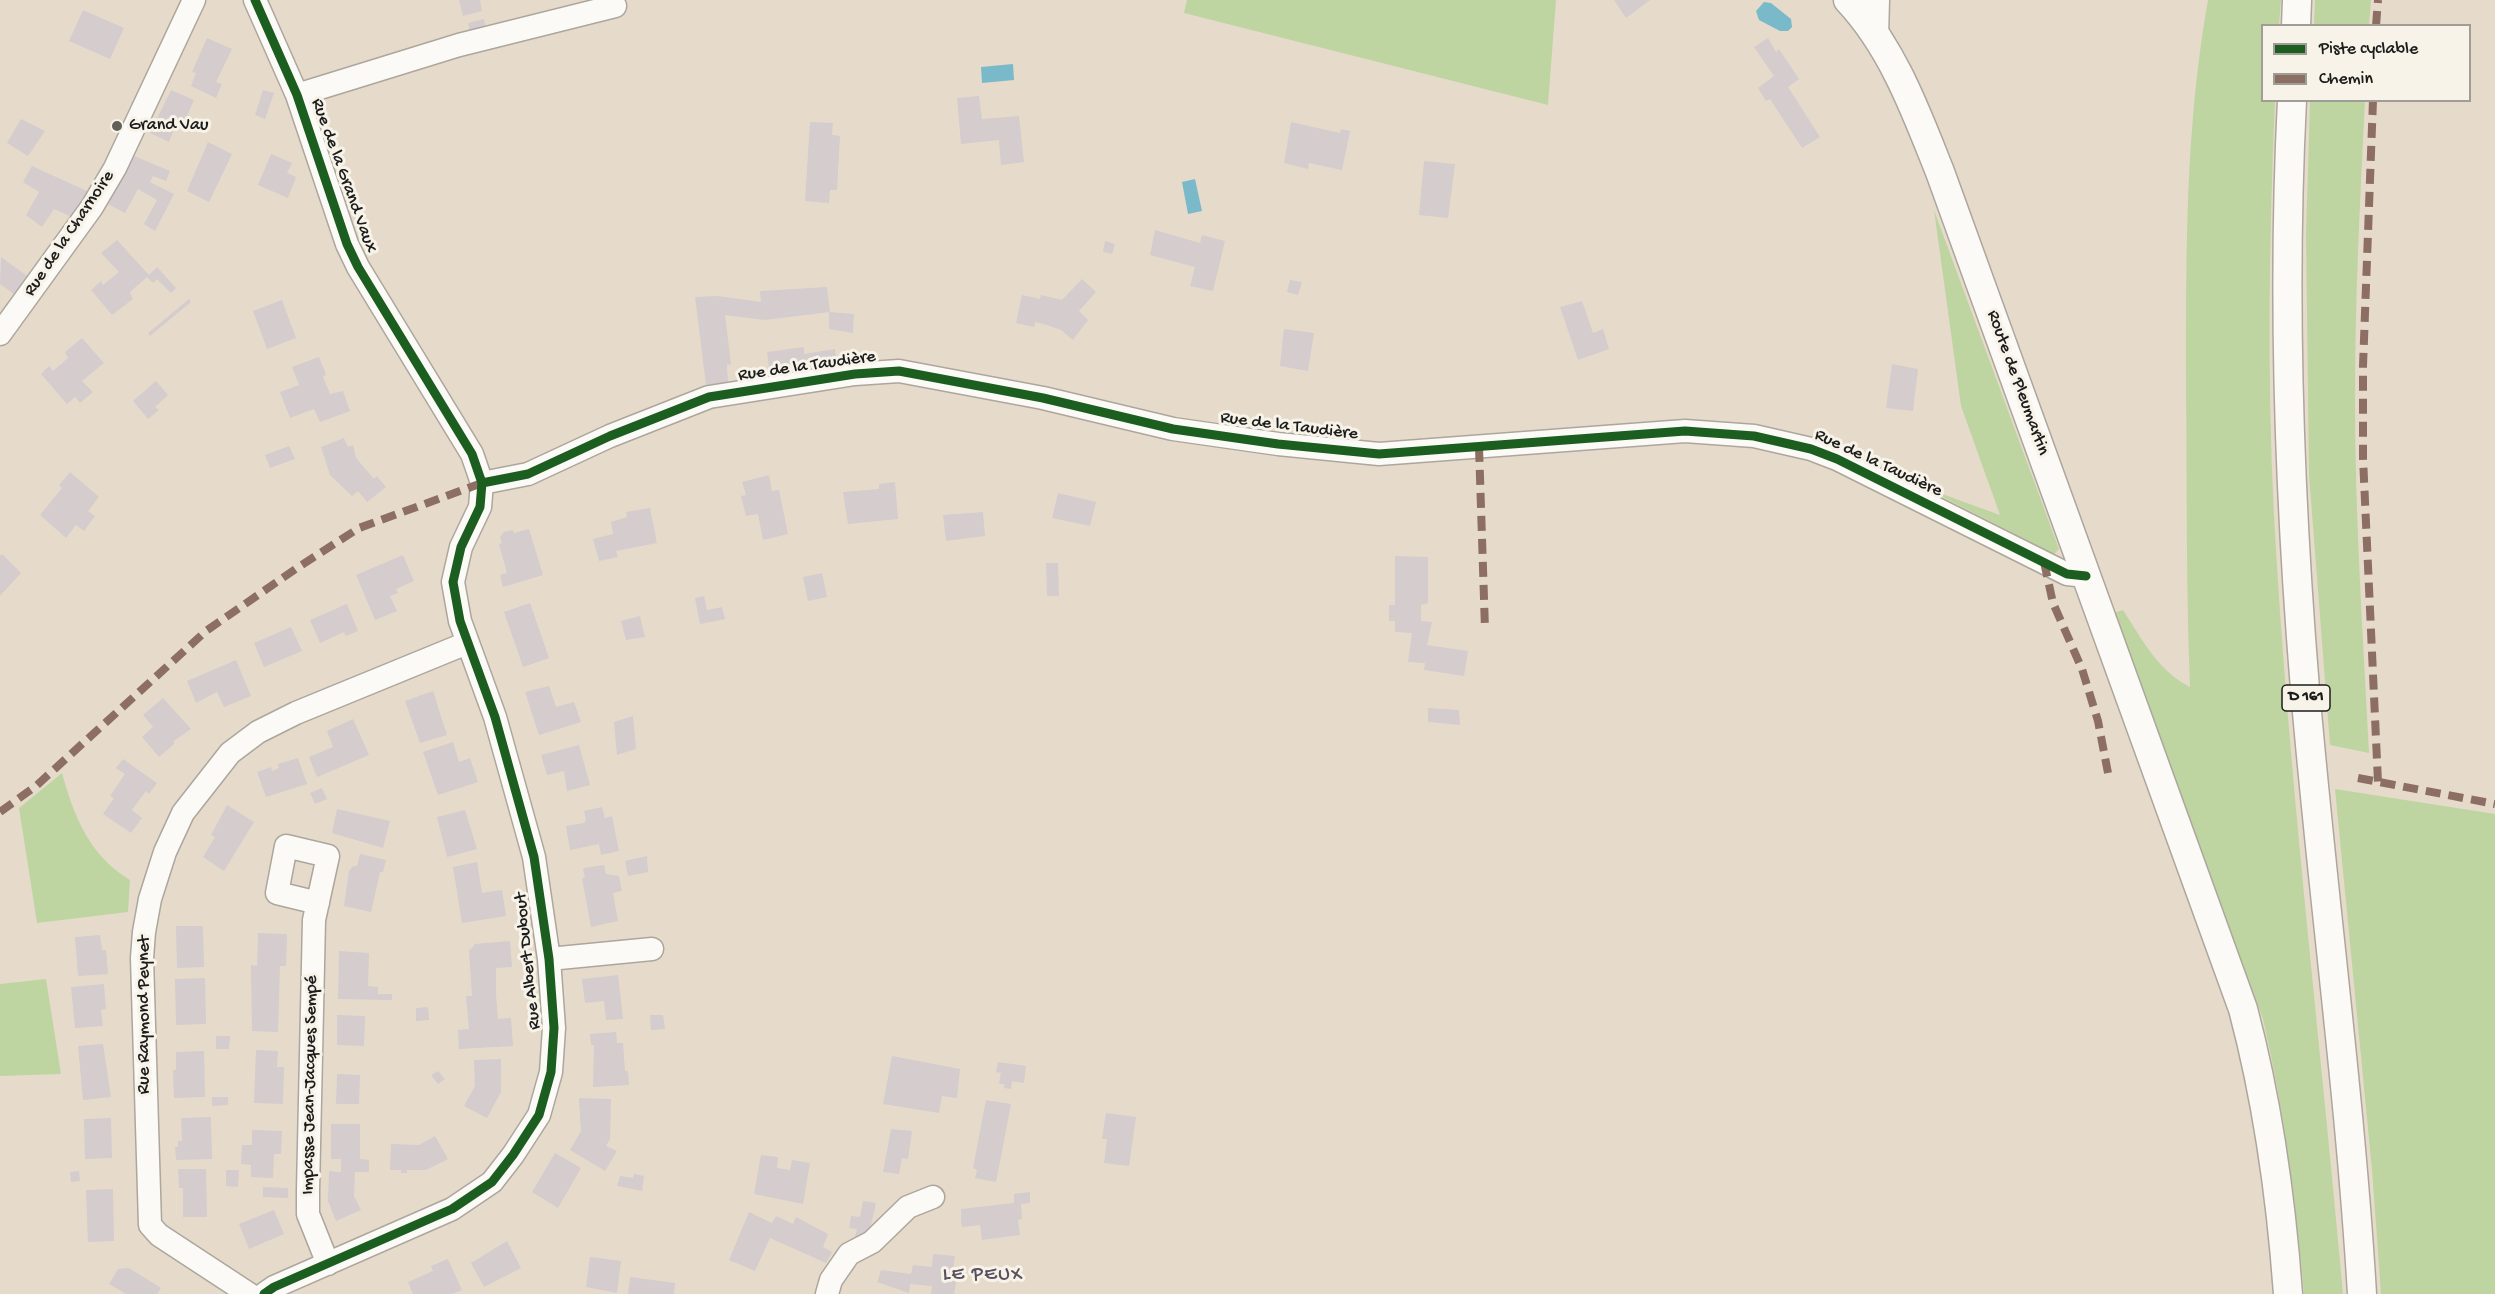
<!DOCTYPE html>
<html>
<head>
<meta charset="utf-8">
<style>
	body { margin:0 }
	#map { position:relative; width:2495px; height:1294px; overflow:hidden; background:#e6dbcb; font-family:"Gochi Hand",sans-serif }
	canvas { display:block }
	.legend { position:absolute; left:2261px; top:24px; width:210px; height:78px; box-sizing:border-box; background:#f7f3e8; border:2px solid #9f9d96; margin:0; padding:8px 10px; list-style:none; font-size:18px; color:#1c1c1c }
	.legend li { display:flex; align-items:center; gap:12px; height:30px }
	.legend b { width:30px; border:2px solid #9f9d96 }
</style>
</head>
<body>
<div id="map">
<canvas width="2495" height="1294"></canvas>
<ul class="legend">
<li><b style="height:8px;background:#1b5e20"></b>Piste cyclable</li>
<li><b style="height:8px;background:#8d6e63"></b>Chemin</li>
</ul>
</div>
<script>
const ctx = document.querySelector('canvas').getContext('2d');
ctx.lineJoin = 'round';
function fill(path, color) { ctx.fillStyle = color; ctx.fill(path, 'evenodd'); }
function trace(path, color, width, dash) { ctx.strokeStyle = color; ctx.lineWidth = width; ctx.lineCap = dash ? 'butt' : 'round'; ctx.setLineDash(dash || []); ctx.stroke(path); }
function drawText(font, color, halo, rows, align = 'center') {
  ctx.font = font + ' "Gochi Hand",sans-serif'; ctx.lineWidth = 6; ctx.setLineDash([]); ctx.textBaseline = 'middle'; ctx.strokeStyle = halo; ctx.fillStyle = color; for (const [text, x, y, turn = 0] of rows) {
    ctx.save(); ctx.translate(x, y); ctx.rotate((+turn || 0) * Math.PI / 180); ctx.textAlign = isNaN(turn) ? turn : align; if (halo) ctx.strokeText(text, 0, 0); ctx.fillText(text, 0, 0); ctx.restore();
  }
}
fill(new Path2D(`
	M1187,0H1556L1548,105L1184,13Z
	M2208,0H2281L2279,25L2262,26V100L2275,101C2269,238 2267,377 2274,515C2288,775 2320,1035 2343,1294H2304C2296,1201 2284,1110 2263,1019L2114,613L2123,610C2142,639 2158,671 2190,687C2186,586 2187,486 2186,386C2186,256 2185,128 2208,0Z
	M2315,0H2371L2369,25H2314Z
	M2310,101H2365C2360,200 2355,300 2355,400C2355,517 2363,635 2369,753L2330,745L2309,475L2306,234Z
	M1934,210L2059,549L2054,554L1923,487L2000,515L1961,406Z
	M62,773C74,817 90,856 130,880L128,912L37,923L19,808Z
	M2335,789L2495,814V1294H2381L2372,1170Z
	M46,979L61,1074L0,1076V984Z`), '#bed5a2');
fill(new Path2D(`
	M1764,2L1771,3L1791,19L1792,27L1788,31H1780L1759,20L1756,11Z
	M1013,64L1014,80L982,83L981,67Z
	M1195,179L1202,211L1188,214L1182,182Z`), '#7ab9ca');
fill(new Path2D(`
	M459,0H480L482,11L463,16Z
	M1614,0H1650L1626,18Z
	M83,10L124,28L110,59L69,41Z
	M484,19L486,29L470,33L468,23Z
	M207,38L232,49L216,82L222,84L216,98L191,86L196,73L192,72Z
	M1768,38L1776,52L1779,49L1799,79L1788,87L1820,137L1802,148L1770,99L1766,101L1758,88L1774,76L1754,47Z
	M171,90L194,100L182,127L176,125L169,142L150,133Z
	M263,90L274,93L265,119L255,115Z
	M979,96L982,119L1019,116L1024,162L1001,165L999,140L961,144L957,98Z
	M21,119L45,131L28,156L7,143Z
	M810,122L833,123L832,135L840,136L837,190H830L829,203L805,201Z
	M1291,122L1340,133L1341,129L1350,131L1342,170L1309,163L1308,169L1284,163Z
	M208,142L232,154L209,202L187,191Z
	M271,154L292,163L287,173L296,177L288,198L258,185Z
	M134,156L170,171L166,181L153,176L150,182L174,194L155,231L144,224L157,200L138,189L125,213L106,203Z
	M1424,161L1455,164L1448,218L1419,215Z
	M32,166L89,192L74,218L54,209L42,227L26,215L39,192L23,182Z
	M1155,230L1200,243L1202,235L1225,241L1213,291L1190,286L1195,267L1150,255Z
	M117,240L149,275L157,267L176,288L171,293L157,279L153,283L147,277L130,292L133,299L112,315L91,290L101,281L103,285L119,272L101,253Z
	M1105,241L1115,244L1112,254L1103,252Z
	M1,257L30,278L15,295L0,284Z
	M1082,279L1096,292L1079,311L1088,320L1073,340L1061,330L1047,325L1035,322L1034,327L1016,323L1022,295L1040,299L1041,295L1062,300Z
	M1290,280L1302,282L1298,295L1287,292Z
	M827,287L830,312L765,320L725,315L731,364L727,365L728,382L706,385L695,297L718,296L761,302L760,291Z
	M189,299L191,302L150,336L148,333Z
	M282,300L296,338L267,349L253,311Z
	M1582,301L1593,333L1603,329L1609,349L1578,360L1560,307Z
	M829,312L854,314L853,333L829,329Z
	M1284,329L1314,333L1308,371L1280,366Z
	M82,338L104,363L82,381L93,392L80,403L75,397L67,404L41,374L49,366L53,371L68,358L65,352Z
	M804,347V354L835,349L837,366L770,375L767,352Z
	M319,357L326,374L323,377L330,394L343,391L350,411L320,422L314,409L290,418L280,392L299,385L292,367Z
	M1892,364L1918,369L1913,411L1886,408Z
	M156,381L168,395L155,407L159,410L148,419L133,401Z
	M344,438L348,447L353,445L356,458L374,479L377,476L386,487L367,502L358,491L352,496L330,475L321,447Z
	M289,446L295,459L270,468L265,455Z
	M70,472L99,497L88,511L95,516L84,531L76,525L66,538L40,515L62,488L59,485Z
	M769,475L772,491L779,490L788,534L763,540L758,514L746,516L741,496L746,495L742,482Z
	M895,482L898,519L848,524L843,492L879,489V484Z
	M1058,493L1096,502L1090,526L1052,518Z
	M650,508L657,543L616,551L618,557L599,561L593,539L613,534L611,522L627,517L626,512Z
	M983,512L985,536L946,541L943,515Z
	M529,529L543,575L503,587L500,575L507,573L499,544L502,543L500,537L504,532L513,530L514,533Z
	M2,554L21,573L0,596V556Z
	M403,555L414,581L396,589L398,593L390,596L397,611L375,620L356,575Z
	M1395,556L1428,557V603L1421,605V621L1432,622L1427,645L1468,651L1464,676L1424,670L1425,663L1408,662L1412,633L1395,632V621H1389V605H1395Z
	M1046,563H1058L1059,596H1047Z
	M822,573L827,597L808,601L803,577Z
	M704,596L707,610L722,607L725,619L700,624L695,598Z
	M530,603L549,658L523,667L504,612Z
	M347,604L358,631L346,636L344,632L320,643L310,620Z
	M640,616L645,637L626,640L621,621Z
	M291,627L302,651L264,667L254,643Z
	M236,660L251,696L224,707L217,692L196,703L187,681Z
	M549,686L556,707L574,702L581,722L539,735L525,692Z
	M433,691L447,735L420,743L405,701Z
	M163,698L191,729L174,741V744L159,757L142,737L153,727L143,715Z
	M1428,708L1459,710L1460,725L1428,722Z
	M633,716L636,749L617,755L614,722Z
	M353,719L369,755L317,777L309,757L333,747L327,731Z
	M453,742L459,762L470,758L478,782L438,795L423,752Z
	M579,745L590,785L567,791L564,771L547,775L541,755Z
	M298,758L307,784L266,797L257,772L271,767L272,771L279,768L278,764Z
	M123,759L157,783L149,794L146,791L132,810L142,818L131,833L103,814L114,798L110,796L125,774L116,768Z
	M322,788L327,799L315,804L310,793Z
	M227,805L254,822L224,871L203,857L215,837L211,835Z
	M602,807L605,818L612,816L619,851L601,855L599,844L570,850L566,826L584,823L586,819L584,811Z
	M337,809L390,821L383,848L332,833Z
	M465,810L477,849L447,857L437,817Z
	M360,854L386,860L383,872H380L371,912L344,906L349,871L353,866H357Z
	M647,856L648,872L628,876L625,861Z
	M477,862L482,893L502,890L506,916L462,923L453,867Z
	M604,865L606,874L619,876L622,891L613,893L618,921L591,927L582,878H585L583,868Z
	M176,926H203L204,967L177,968Z
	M258,933L287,934L286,966H280L278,1032L252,1031L251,965L257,966Z
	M100,935L102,950H106L108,974L78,976L75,937Z
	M510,941L512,967L496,968V994L498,1019L511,1018L513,1046L459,1049L458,1030L469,1029L466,996H472L469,951L475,944Z
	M339,951L369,953L368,986L378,987V994H392V1000L338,999Z
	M618,975L623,1019L606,1020L604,1001L585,1003L582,979Z
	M205,978L206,1024L176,1025L175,979Z
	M104,984L106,1009L101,1010L103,1026L75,1028L71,987Z
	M428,1007L429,1020L416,1021V1008Z
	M337,1015L365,1016L364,1046L337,1045Z
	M650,1015H663L665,1029L651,1030Z
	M616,1032L617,1043H623L625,1071H628L629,1085L593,1087L594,1045H591L590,1034Z
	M216,1036H230L229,1049H216Z
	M103,1044L111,1097L83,1100L78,1046Z
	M256,1050L278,1051L277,1067H284L283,1104L254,1103Z
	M204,1051L205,1097L174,1098L173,1070H176V1052Z
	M892,1056L960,1069L957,1098L942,1096L939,1113L883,1104Z
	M501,1059V1092L487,1118L464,1106L475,1086L474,1060Z
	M998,1062L1026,1066L1024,1083L1012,1081L1011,1089L1004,1088V1084H999L1001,1073L996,1072Z
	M438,1071L445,1079L438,1084L431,1075Z
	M337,1074L360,1075L359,1104H336Z
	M212,1097H228V1105L212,1106Z
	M579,1098L611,1099L610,1139L606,1146L617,1151L605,1171L570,1150L581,1131Z
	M986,1100L1011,1104L996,1182L975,1178L977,1170L973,1168Z
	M1106,1113L1136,1117L1129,1166L1104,1163L1107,1139H1102Z
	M211,1117L212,1159L176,1160L175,1147H178V1141H182L181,1118Z
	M111,1118L112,1158L85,1159L84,1119Z
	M331,1124H360V1159L369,1160V1172H355L354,1196L361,1210L336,1221L328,1201L329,1171L341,1172V1159H331Z
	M891,1129L912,1131L908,1159L902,1158L899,1174L883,1172Z
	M252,1130L282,1131L281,1154H274L273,1178L251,1177V1165L241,1164L242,1145H252Z
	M435,1136L448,1159L426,1170H407V1173H401V1170H390L391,1144L419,1145Z
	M555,1153L581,1168L558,1208L532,1192Z
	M761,1155L778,1157L777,1168L790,1170L792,1160L810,1163L803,1204L754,1194Z
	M178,1169H206L207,1217H183V1188H179Z
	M226,1170H239L238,1187L226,1186Z
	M79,1171L80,1181L71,1182L70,1172Z
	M634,1174L644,1176L642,1191L617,1186L620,1176L633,1178Z
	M263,1187L288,1188V1198L263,1197Z
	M113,1189L114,1241L88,1242L86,1190Z
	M1030,1192V1203L1021,1204L1022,1219L1018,1220L1020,1235L982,1240L980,1225L963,1227L961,1224V1209L1014,1203V1194Z
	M863,1201L876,1203L869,1234L854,1241L857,1229L849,1228L851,1216L860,1217Z
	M274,1210L284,1234L249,1249L239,1224Z
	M749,1212L772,1223L776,1216L793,1224L796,1217L828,1234L823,1247L832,1252L826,1263L770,1238L755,1271L729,1260Z
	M507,1241L521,1268L484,1287L471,1263Z
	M933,1254L955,1256L952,1277H957L954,1294H931L932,1286L910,1284L909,1293L877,1282L881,1270L911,1274L913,1265L932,1267Z
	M590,1257L621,1261L617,1293L586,1287Z
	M448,1259L462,1290L452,1294H413L408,1282L433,1271L431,1266Z
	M129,1268L161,1288L157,1294H126L109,1284L118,1269Z
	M630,1277L675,1283L674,1294H628Z`), '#d4cccd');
const minor = new Path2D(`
	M255,0L297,95L347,244L358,267L472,454L482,483L480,507L461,547L453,582L460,621L495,717L534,857L549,959L554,1028L551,1072L539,1115L513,1155L492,1182L452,1209L274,1287L264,1294
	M1877,37L1878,0
	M297,95L459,45L615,6
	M0,334L92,207L115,168L194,0
	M482,483L528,474L610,436L709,397L855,374L899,371L1043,398L1173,429L1278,444L1379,454L1685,431L1754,436L1811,449L1837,459L2067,574L2086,576
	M318,903L277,893L286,846L328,856L314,920L308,1190V1214L328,1264
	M549,959L652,949
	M249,1294L159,1235L150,1225L142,958L144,932L150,899L165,852L183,813L230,753L258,732L296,713L467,643
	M827,1294L831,1280L849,1254L872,1242L908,1207L933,1197`);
const major = new Path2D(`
	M1848,0C1893,48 1916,112 1940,172L2243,1009C2268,1103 2281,1197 2288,1294
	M2296,26L2297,0
	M2292,100C2282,296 2289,494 2305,689C2322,891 2350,1092 2362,1294`);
trace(minor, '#ada69c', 25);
trace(major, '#ada69c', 31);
trace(minor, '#fbfaf7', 22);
trace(major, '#fbfaf7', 28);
trace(new Path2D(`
	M2376,26L2378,0
	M2373,100L2363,366V458L2378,782
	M1479,447L1485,629
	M2044,562L2053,603L2082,669L2098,721L2108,773
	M2358,778L2495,804
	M0,812L36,786L206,631L297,568L359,528L482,483`), '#8d6e63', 8, [15, 8]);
trace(new Path2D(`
	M255,0L297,95L347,244L358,267L472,454L482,483L480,507L461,547L453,582L460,621L495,717L534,857L549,959L554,1028L551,1072L539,1115L513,1155L492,1182L452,1209L274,1287L264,1294
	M482,483L528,474L610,436L709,397L855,374L899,371L1043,398L1173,429L1278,444L1379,454L1685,431L1754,436L1811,449L1837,459L2067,574L2086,576`), '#1b5e20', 9);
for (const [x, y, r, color] of [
	[117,126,6,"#635f59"]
]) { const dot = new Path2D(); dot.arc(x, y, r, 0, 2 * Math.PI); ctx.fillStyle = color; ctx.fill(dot); trace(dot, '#f7f3e8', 2); }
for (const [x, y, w] of [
	[2306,698,48]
]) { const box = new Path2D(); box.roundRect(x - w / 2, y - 13, w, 26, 4.5); ctx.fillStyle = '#f7f3e8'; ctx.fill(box); trace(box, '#1c1c1c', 1.5); }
drawText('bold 16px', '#1c1c1c', null, [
	["D 161",2306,698]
]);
drawText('18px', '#1c1c1c', '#f7f3e8', [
	["Grand Vau",129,126]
], 'left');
drawText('18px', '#1c1c1c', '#f7f3e8', [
	["Rue de la Grand Vaux",343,176,70],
	["Rue de la Charnoire",70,234,-56],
	["Rue de la Taudière",807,367,-8],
	["Route de Pleumartin",2017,383,70],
	["Rue de la Taudière",1289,427,7],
	["Rue de la Taudière",1878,464,25],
	["Rue Albert Dubout",529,961,-96],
	["Rue Raymond Peynet",145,1015,-90],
	["Impasse Jean-Jacques Sempé",311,1085,-89]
]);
ctx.letterSpacing = '1.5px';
drawText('20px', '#58505f', '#f7f3e8', [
	["LE PEUX",983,1276]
]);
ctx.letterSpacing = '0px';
</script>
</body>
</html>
